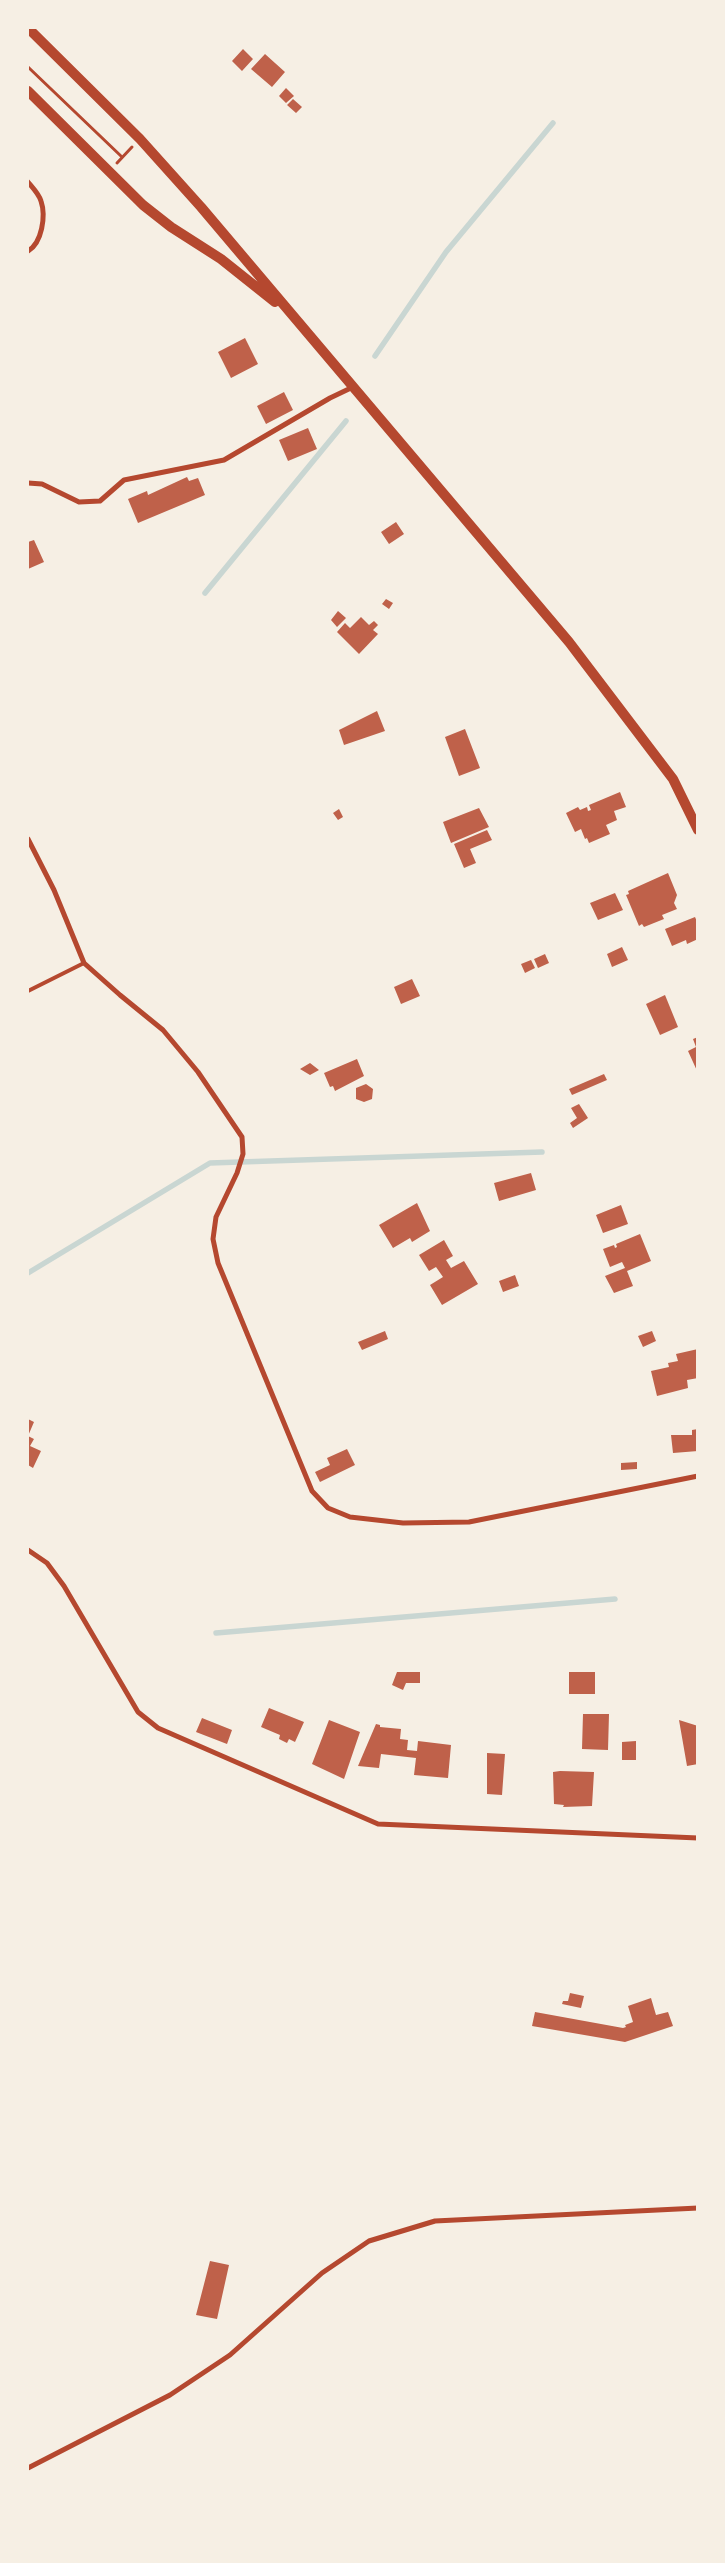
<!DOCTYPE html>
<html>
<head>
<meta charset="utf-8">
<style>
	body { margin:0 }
	#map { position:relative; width:725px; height:2563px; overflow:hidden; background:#f6efe4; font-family:"DM Sans",sans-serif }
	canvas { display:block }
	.frame { position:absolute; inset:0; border:29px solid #f6efe4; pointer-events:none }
</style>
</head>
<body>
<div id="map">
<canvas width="725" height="2563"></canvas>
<div class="frame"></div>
</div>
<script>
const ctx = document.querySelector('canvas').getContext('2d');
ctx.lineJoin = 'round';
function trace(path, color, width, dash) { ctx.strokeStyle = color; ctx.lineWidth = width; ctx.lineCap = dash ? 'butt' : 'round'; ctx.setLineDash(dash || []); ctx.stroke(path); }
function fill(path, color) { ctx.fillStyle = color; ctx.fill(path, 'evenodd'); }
trace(new Path2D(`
	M375,356L446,252L553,123
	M205,593L346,421
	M28,1273L210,1163L542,1152
	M216,1633L615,1599`), '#c9d6d2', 5.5);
fill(new Path2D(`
	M243,49L253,59L242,71L232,61Z
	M265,54L285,72L272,87L251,69Z
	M286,88L294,96L286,103L279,96Z
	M293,99L302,107L296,113L287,105Z
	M245,338L258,364L231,378L218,352Z
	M284,392L293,410L266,424L257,406Z
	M308,428L317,449L288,461L279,440Z
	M187,477L189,481L198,478L205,495L138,523L128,499L147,491L148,495Z
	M396,522L404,534L389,544L381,532Z
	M34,540L44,562L28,569V542Z
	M386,599L393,603L389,609L382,604Z
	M338,611L346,618L337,627L331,620Z
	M361,617L369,625L374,621L378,625L373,630L378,634L359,654L337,632L345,623L350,628Z
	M377,711L385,731L344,745L339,730Z
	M465,729L480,768L459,776L445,737Z
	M620,792L626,807L614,811L617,820L606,825L610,834L589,843L587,838L585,839L581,829L575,832L566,813L578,807L580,810L587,807L588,811L591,810L589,805Z
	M479,808L489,827L451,843L443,822Z
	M339,809L343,817L338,820L333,813Z
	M487,830L492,840L470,849L476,863L464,868L454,844Z
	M668,873L677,895L674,903L677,909L662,915L664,919L644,927L642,924L639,926L626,895L629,894L628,891Z
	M615,893L623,910L598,920L590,903Z
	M695,917L698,924V939L687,944L686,940L672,946L665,929Z
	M622,947L628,960L612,967L607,954Z
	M545,954L549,963L538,968L534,959Z
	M531,960L535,968L525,973L521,964Z
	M412,979L420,996L401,1004L394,987Z
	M665,995L678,1027L660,1035L646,1004Z
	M698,1037V1073L688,1051L696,1047L693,1039Z
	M357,1059L364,1076L335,1091L333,1086L330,1087L324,1073Z
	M310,1063L319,1070L310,1075L300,1069Z
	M604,1074L607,1080L572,1095L569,1089Z
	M366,1084L373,1089L372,1099L364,1102L356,1099V1088Z
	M579,1104L588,1118L573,1128L570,1123L577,1118L571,1108Z
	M531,1173L536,1190L499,1201L494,1183Z
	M417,1203L430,1231L412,1242L410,1238L393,1248L379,1225Z
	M621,1205L628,1224L603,1233L596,1215Z
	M640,1234L651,1261L627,1271L633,1286L614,1293L605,1276L625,1268L622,1262L610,1267L603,1249L614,1245L615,1248L617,1247L616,1244Z
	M444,1240L453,1256L446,1260L451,1268L464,1261L478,1284L442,1305L430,1285L443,1277L436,1267L429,1271L419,1255Z
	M515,1275L519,1286L503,1292L499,1281Z
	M385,1331L388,1339L362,1350L358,1342Z
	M652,1331L656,1341L643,1347L638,1336Z
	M698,1349V1378L687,1380L688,1388L657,1396L651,1371L669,1367L668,1363L678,1361L676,1354Z
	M28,1419L34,1422L28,1436L34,1439L30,1446L41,1451L33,1468L28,1465Z
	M698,1429V1451L673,1453L671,1435H692V1430Z
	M347,1449L355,1465L320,1482L315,1472L330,1465L327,1458Z
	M637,1462V1469L621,1470V1463Z
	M397,1672H420V1683H406L403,1690L392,1685Z
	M569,1672H595V1694H569Z
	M269,1708L304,1722L295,1742L289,1739L287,1743L279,1739L280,1735L261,1727Z
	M583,1714H609L608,1750L582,1749Z
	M202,1718L232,1730L227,1744L196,1732Z
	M329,1720L360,1732L344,1779L312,1764Z
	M679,1720L698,1726V1764L687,1766Z
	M376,1724L380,1725V1727L401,1729L400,1739L408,1740L407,1750L417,1751L418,1741L451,1745L448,1778L414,1775L416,1758L381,1754L379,1768L358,1766Z
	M636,1741V1760H622V1742Z
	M487,1753L505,1754L502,1795L487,1794Z
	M560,1771L594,1772L592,1806L563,1807L564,1805L554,1804L553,1772Z
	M570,1993L584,1996L581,2008L562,2004L563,2001H568Z
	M651,1998L656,2015L668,2012L673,2026L625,2042L532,2026L535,2012L623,2028L626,2027L625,2025L633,2022L628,2006Z
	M210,2261L229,2265L217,2319L196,2315Z`), '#bf614a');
trace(new Path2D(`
	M28,67L122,157
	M117,163L132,147`), '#b5482f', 3);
trace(new Path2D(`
	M28,991L84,963`), '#b5482f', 4);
trace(new Path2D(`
	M28,182C33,188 39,194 41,201C46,216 42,243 28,251
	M28,483L42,484L79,502L100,501L124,480L224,460L330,398L353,387
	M28,839L54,890L84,963L120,995L163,1030L198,1072L242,1137L243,1154L237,1173L216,1217L213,1239L218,1263L312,1491L328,1508L350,1517L403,1523L469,1522L698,1476
	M28,1550L47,1563L64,1586L138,1712L158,1728L378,1824L698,1838
	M28,2468L170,2395L230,2355L322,2273L369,2241L435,2221L698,2208`), '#b5482f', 5);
trace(new Path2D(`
	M28,28L140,139L201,207L569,642L673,779L698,830
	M28,91L143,205L171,227L221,259L275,302`), '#b5482f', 10);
</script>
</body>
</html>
